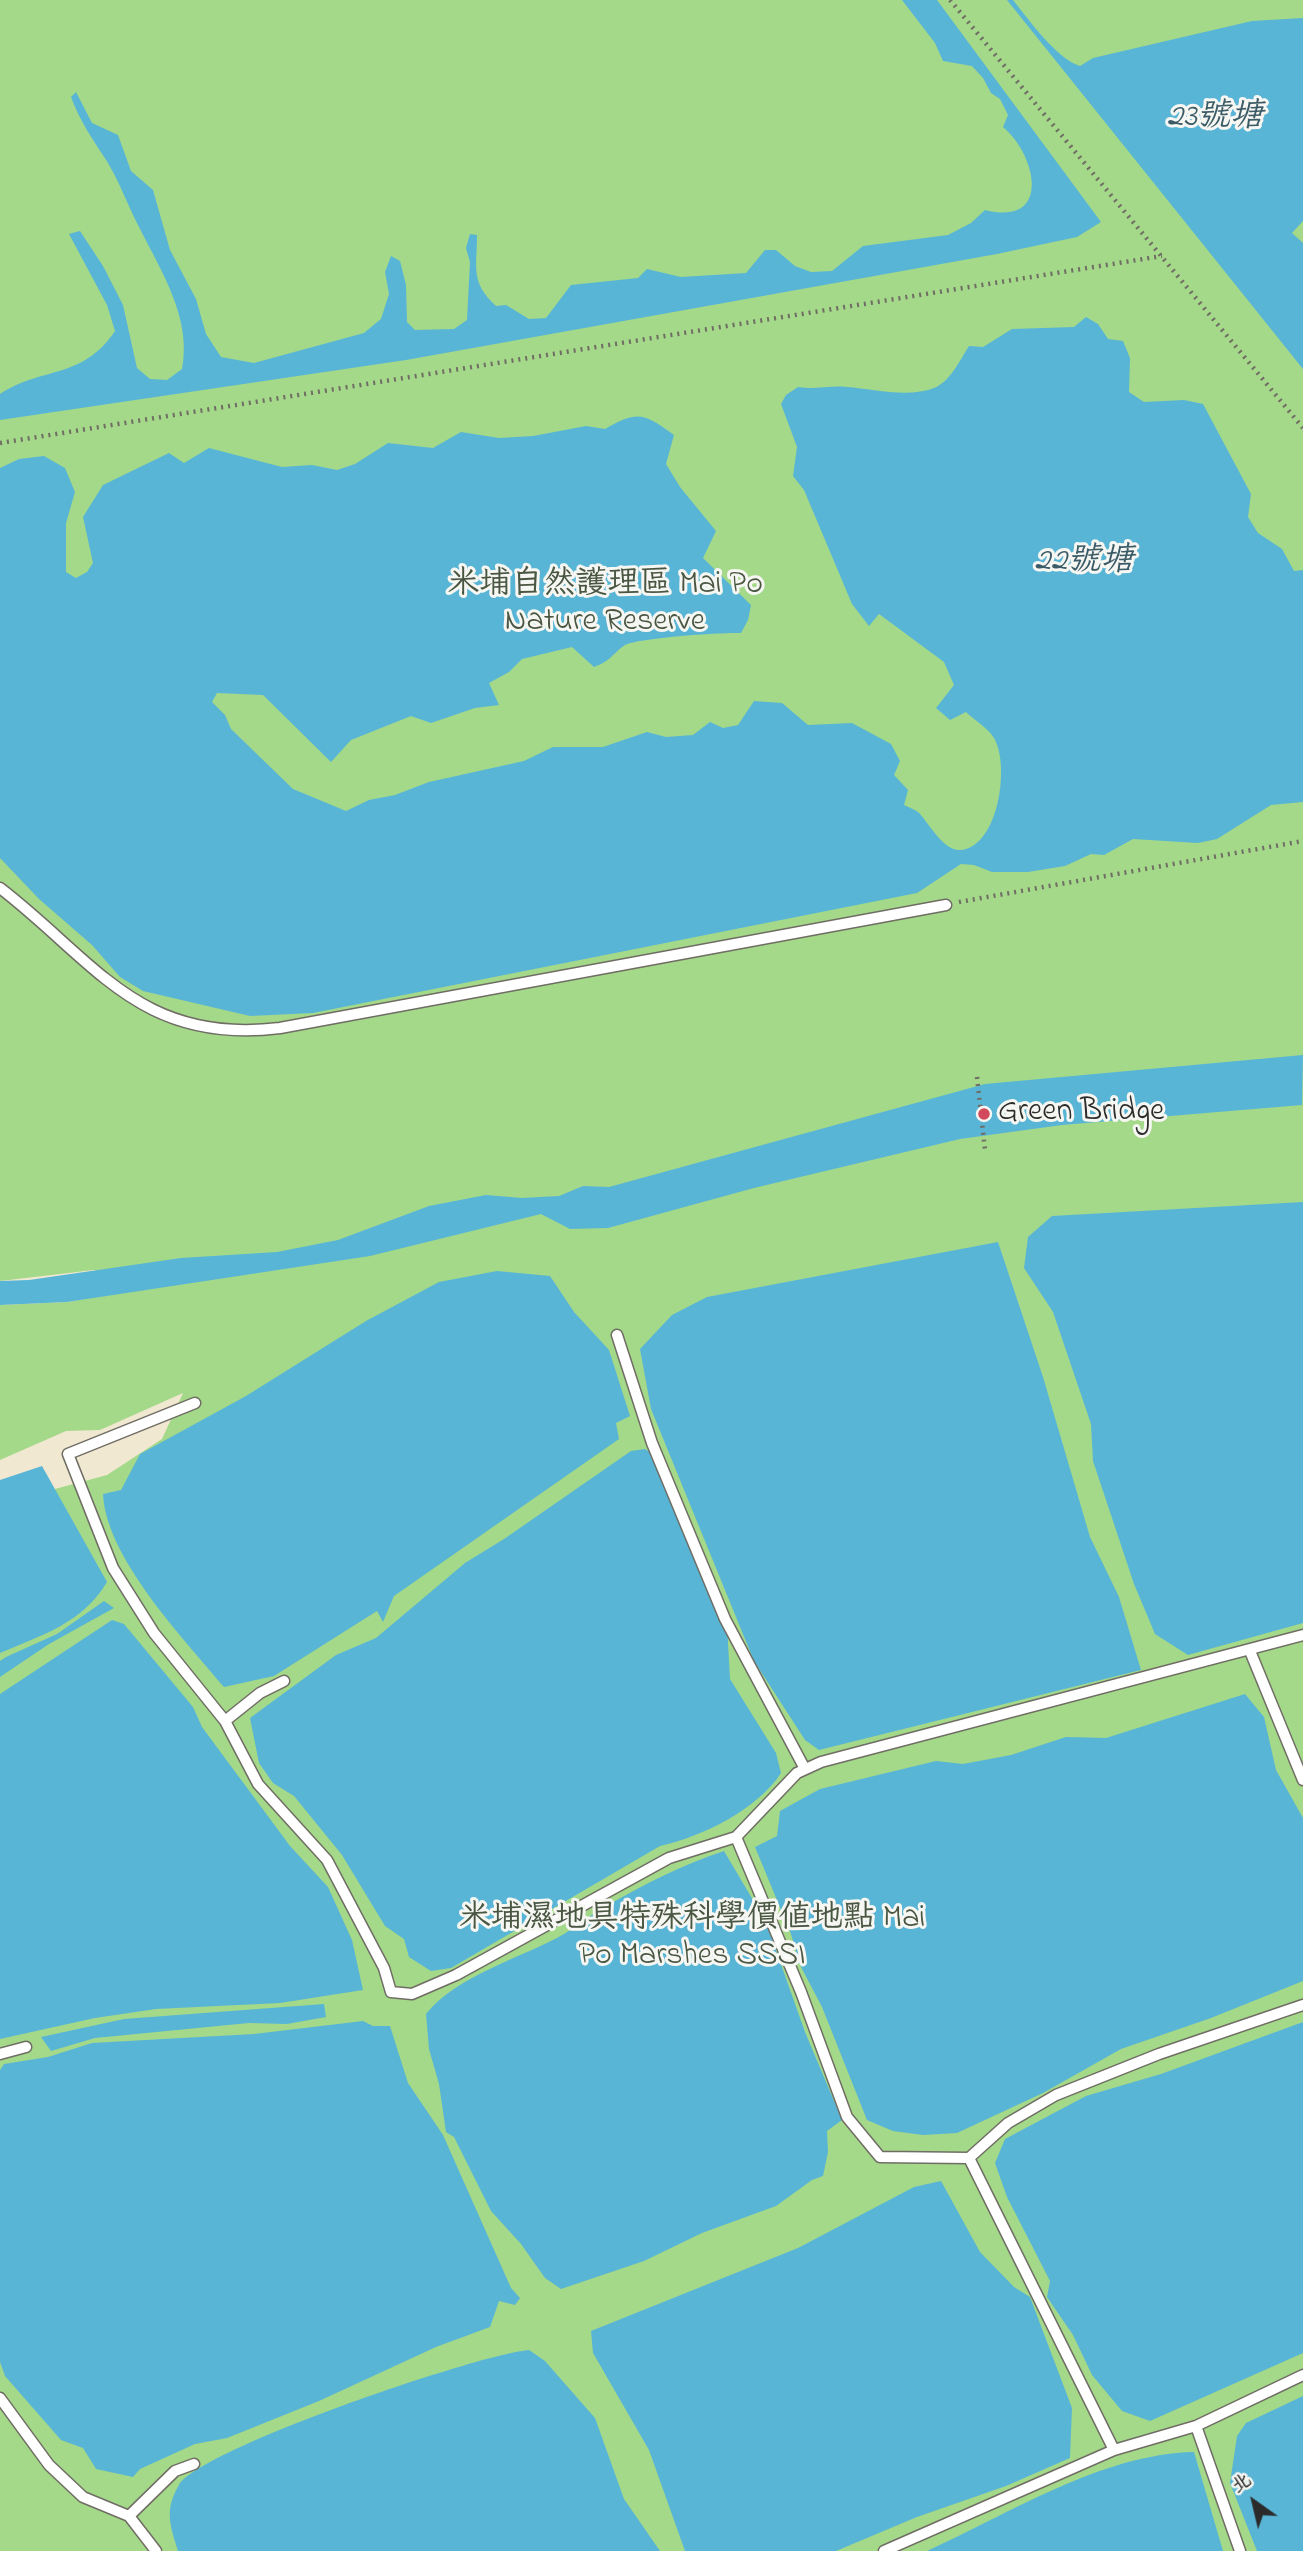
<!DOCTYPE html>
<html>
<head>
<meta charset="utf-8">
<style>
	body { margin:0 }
	#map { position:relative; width:1303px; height:2551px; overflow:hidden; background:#f1e8d1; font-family:"Indie Flower","LXGW WenKai TC",sans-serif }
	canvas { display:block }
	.north { position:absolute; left:1219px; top:2467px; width:70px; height:70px; -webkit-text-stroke:5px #f6f6f2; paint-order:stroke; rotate:326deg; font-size:19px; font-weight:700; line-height:28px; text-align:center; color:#2b2b2b }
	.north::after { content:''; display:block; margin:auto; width:24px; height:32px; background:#2b2b2b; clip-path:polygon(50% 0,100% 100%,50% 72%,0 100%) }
</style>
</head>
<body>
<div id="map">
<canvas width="1303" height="2551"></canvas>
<div class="north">北</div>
</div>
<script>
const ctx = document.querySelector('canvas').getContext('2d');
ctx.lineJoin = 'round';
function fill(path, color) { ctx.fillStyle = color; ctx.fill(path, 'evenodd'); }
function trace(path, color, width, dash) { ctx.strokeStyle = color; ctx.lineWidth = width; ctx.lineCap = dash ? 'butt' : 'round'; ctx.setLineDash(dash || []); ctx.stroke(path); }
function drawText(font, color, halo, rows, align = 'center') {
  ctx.font = font + ' "Indie Flower","LXGW WenKai TC",sans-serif'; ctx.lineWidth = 6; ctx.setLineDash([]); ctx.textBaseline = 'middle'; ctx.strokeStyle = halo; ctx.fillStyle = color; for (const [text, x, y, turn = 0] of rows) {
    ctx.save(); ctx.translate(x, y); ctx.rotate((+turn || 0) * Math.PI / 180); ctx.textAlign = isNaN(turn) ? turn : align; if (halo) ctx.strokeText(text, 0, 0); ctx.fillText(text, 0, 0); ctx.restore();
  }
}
fill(new Path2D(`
	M0,0H1303V2551H0V1494L40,1493L107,1475L162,1439L183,1393L100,1430L66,1431L0,1460V1305L67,1302L150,1288L94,1270L0,1281Z`), '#a4d989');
fill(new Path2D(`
	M902,0H937L1101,222L1077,237L997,254L406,360L0,420V394C43,366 82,380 115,331L107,305L69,234L80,231L103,266L123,305L137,368L150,379L167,380L182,369C192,318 161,271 139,227C128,206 120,183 108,163C94,141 80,122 71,97L76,92L92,123L118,135L131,171L153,190L170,250L196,299L206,334L221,357L254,363L364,333L381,319L389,294L385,272L391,256L400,261L406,285L407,322L415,330L454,329L467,320L470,262L466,248L470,234L477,235C477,268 470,282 496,306L506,305L529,319L546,318L571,285L638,278L647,269L681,277L746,273L765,250H776L795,266L811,272L832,271L863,246L948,235L971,223L985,210C1053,227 1036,154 1003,127L1008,115L1000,99L991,93L983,78L972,66L943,61L935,43Z
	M1007,0H1013C1028,19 1057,59 1080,66L1093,58L1252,21L1303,18V221L1292,233L1303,243V369Z
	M1086,317L1098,324L1108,339L1123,341L1130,358L1129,392L1144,402L1184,400L1203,404L1251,494L1248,517L1258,533L1282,549L1294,571L1303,570V802L1271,805L1217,839L1198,843L1133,839L1104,855L1091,854L1065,866L1028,872H992L974,865L961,864L917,893L313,1013L250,1016L143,991L120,977L92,945L39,899L0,858V468L19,459L44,456L65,468L75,492L66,523V572L76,578L87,572L93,563L83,517L103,485L169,453L184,463L209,448L282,467L312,465L337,470L355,464L388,443L433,448L461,432L499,438L533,436L586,426L605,429C638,410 644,413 674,435L666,464L680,487L716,531L703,558L751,605L748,620L741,633C723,632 637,638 625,645C612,654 611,661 594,667L572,647L522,659L509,672L489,683L499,705L475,708L431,723L411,716L351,740L331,762L263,695L217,693L212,702L225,715L231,729L293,789L346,811L369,800L395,795L429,782L524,761L553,747H603L647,732L666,737L693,735L710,722L723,728L738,725L754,701L782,703L808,725L852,723L891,744L900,761L894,775L908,790L904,805C908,807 914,809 918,812C928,821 943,852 961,850C999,846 1010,765 994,738C988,728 974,720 966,712L950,720L936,708L954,685L944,662L879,614L869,626L852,604L804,490L793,476L797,447L781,404L786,395L798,387C815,390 830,385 847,387C872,389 909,398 934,388C950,382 960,360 969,346L983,347L1012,329L1074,327Z
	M1303,1055L1302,1105L1062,1125L960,1139L754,1188L608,1228L570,1229L541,1214L370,1256L67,1302L0,1305V1281L29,1280L181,1258L277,1252L338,1240L429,1206L486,1195L522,1198L559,1196L583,1186L609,1187L985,1084Z
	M1303,1202V1623L1188,1655L1155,1634L1134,1584L1093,1461L1091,1424L1053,1312L1024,1268L1028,1237L1052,1216Z
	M998,1242L1043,1377L1090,1537L1119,1597L1141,1670L819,1750L805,1740L754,1661L651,1409L640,1349L672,1315L707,1297Z
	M497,1271L550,1276L574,1312L609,1350L630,1416L616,1423L619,1439L394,1596L383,1622L377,1611L274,1676L224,1687C184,1639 106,1558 103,1494L121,1490L140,1454L246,1396L366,1321L439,1282Z
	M645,1449L659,1458L727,1625L730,1679L776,1753L781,1773C758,1809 702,1837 660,1846L451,1968L431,1971L409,1957L404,1939L385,1926L342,1855L294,1796L273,1783L259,1763L250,1718L336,1655L376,1638L465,1563L504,1539L631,1451Z
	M42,1466L107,1582C83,1623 42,1635 0,1653V1480Z
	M104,1601L114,1608L49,1644L0,1677V1661L6,1657L57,1634Z
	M112,1620L124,1624L193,1707L202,1727L290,1846L328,1887L352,1940L363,1990L280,2003L156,2009L95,2018L0,2039V1694Z
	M1245,1694L1264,1717L1276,1770L1303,1818V1981L1211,2018L1121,2049L1043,2093L957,2133L923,2135L893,2131L867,2120L822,2007L800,1965L791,1934L755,1847L777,1836L780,1811L820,1789L936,1761L963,1764L1011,1755L1066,1737L1106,1738Z
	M724,1851L766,1922L805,2032L842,2120L827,2131L828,2152L823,2176L812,2180L776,2206L702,2233L644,2261L561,2289L545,2278L521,2244L491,2211L454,2137L446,2132L439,2084L429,2049L426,2014C457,1975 522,1958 564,1934C579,1925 593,1913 608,1905C645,1884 684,1864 724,1851Z
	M324,2004L326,2017L287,2024L249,2023L95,2038L51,2051L41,2037L124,2019Z
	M363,2021L373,2026H390L408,2083L443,2135L511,2288L520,2298L515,2305L499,2301L490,2327L436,2347L319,2401L227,2438L195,2444L140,2469L133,2477L96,2469L83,2448L61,2440L5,2376L0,2362V2070L4,2064L48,2057L92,2043L254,2034Z
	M1303,2022V2353L1150,2421L1122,2411L1092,2375L1073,2335L1047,2297L1050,2281L1007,2197L995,2163L1005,2139L1086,2096L1161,2074Z
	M941,2181L980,2252L1014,2287L1030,2297L1072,2408L1070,2458L1006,2486L917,2517L836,2551H685L649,2450L593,2353L591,2331L798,2248L914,2187Z
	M529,2350L545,2361L595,2418L624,2499L660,2551H178C170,2525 164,2510 179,2485C200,2449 479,2354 529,2350Z
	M1303,2396V2551H1257L1230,2483L1237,2436L1246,2423Z
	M1194,2452L1223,2551H927C1009,2514 1101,2454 1194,2452Z`), '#58b5d6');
const lane = new Path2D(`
	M0,888C96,962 140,1045 280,1028L946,905
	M617,1335L652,1443L725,1619L805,1769
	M195,1403L68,1454L113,1568L154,1633L225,1721L258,1784L327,1860L384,1968L391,1992L412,1994L456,1975L669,1858L736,1837L797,1773L821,1762L1303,1635
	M1250,1651L1303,1780
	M225,1721L260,1693L284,1681
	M736,1837L801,1992L847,2117L880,2157L969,2158L1008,2123L1056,2095L1159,2054L1303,2005
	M0,2054L26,2047
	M969,2158L1114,2450
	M0,2398L49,2465L83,2497L129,2516
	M1196,2426L1240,2551
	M156,2551L129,2516L175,2471L194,2464
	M884,2551L1114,2450L1196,2426L1303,2375`);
trace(lane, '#706d65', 13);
trace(new Path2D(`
	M950,0L1303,428
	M0,443L1162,256
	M959,902L1303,841
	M977,1077L985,1150`), '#706d65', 4.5, [2, 5]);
trace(lane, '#fff', 10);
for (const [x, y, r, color] of [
	[984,1114,7,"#d1495b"]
]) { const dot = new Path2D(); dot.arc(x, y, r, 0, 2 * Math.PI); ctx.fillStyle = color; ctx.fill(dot); trace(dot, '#f6f6f2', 2.5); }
drawText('32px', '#495642', '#f6f6f2', [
	["米埔自然護理區 Mai Po",605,587],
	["Nature Reserve",605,624],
	["米埔濕地具特殊科學價值地點 Mai",692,1921],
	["Po Marshes SSSI",692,1958]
]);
drawText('32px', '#2b2b2b', '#f6f6f2', [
	["Green Bridge",998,1114]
], 'left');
drawText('italic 33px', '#3b5b67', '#f6f6f2', [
	["23號塘",1215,120],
	["22號塘",1084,564]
]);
</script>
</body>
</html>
